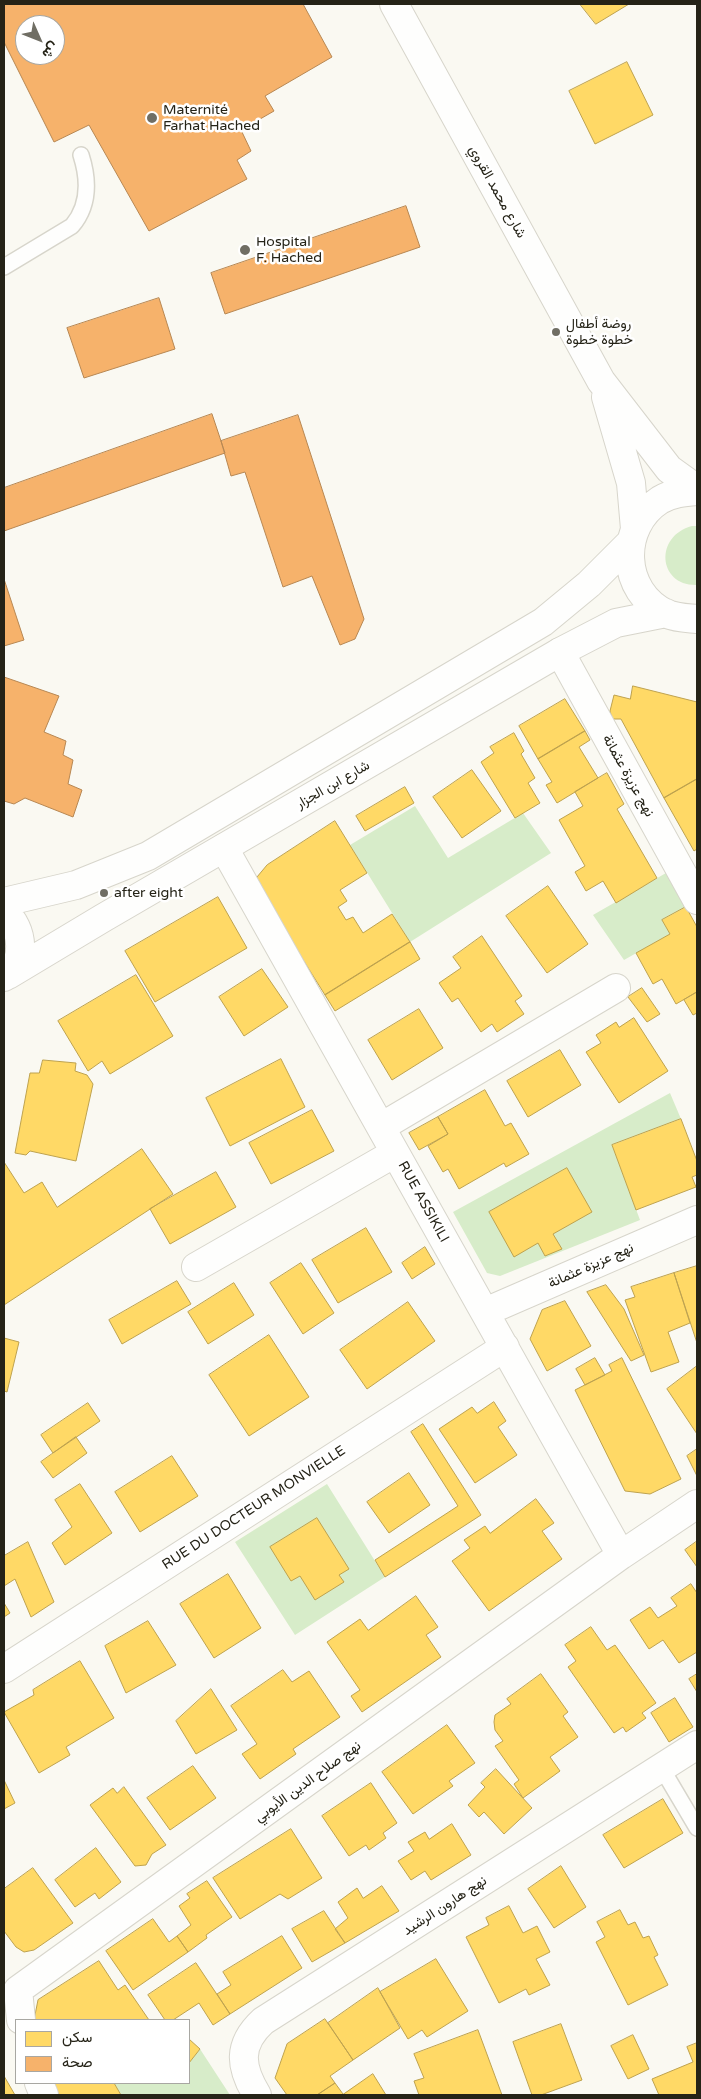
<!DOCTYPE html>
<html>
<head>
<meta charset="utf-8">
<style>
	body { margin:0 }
	#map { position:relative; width:701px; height:2099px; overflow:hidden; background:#faf9f2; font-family:"Varela Round",Vazirmatn,sans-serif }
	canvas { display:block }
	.frame { position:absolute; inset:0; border:5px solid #252317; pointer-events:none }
	.legend { position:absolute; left:15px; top:2019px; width:175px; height:65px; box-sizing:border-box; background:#fff; border:1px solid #a8a7a2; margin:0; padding:6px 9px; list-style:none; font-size:15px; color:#252317 }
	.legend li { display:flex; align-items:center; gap:10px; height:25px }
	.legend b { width:25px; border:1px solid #a8a7a2 }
	.north { position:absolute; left:15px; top:15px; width:50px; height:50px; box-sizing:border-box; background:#fff; border:1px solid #a8a7a2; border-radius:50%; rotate:134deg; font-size:14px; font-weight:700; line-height:20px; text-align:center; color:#252317 }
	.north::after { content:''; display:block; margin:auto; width:18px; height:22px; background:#706e64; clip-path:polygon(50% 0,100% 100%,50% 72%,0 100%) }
</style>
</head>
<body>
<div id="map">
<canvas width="701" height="2099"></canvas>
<div class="frame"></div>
<ul class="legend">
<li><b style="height:14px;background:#ffd966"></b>سكن</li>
<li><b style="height:14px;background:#f6b26b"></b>صحة</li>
</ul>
<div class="north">ش</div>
</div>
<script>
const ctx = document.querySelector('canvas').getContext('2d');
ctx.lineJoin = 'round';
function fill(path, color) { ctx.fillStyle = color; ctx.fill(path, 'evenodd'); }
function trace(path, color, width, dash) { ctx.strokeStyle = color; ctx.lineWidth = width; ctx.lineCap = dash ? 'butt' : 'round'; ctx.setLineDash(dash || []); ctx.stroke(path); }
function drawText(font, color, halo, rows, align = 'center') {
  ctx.font = font + ' "Varela Round",Vazirmatn,sans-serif'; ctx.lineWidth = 5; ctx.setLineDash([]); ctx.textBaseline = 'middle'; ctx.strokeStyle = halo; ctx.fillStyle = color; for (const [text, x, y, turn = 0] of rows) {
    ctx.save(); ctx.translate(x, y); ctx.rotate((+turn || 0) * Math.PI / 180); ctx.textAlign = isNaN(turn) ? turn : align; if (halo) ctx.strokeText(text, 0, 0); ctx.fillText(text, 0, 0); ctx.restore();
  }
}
fill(new Path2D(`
	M692,526H697V585C658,586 654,536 692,526Z
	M415,806L448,858L523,813L551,853L410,942L350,845Z
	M666,873L686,907L662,920L670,934L624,960L593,915Z
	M670,1093L681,1119L612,1145L640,1220L500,1276L487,1273L453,1212Z
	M327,1484L385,1577L295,1635L235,1542Z
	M200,2049L230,2095H121L114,2083H189V2063Z`), '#d7ecc9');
const homes = new Path2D(`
	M580,4H629L596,24Z
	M627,62L653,115L595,144L569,91Z
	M633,686L697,702V779L664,798L621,719H612L610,711L614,695L630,699Z
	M565,699L585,731L538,759L519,726Z
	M585,731L590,740L579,747L598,778L557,803L546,785L552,782L538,759Z
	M514,733L524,751L521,754L535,778L528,783L540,803L515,818L481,762L494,753L490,747Z
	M472,770L501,811L462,838L433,797Z
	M607,773L624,804L617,809L657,878L616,903L603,881L586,891L575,872L585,866L559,820L583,806L575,792Z
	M697,779V849L694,851L664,798Z
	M405,787L414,803L365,831L356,816Z
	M335,821L367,873L340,890L347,901L338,907L346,920L353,917L363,933L392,914L410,942L325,995L257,886V877L267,865Z
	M548,886L588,944L547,973L506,916Z
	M218,897L247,948L155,1002L125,951Z
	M686,907L697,927V992L676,1004L662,979L653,984L636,953L670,934L662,920Z
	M482,936L522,996L515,1001L524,1014L497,1032L492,1024L481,1032L458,998L452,1002L439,983L461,968L453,957Z
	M410,942L420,959L335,1011L325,995Z
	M262,969L288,1007L244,1036L219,997Z
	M136,975L173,1036L110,1074L102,1061L88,1071L58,1021Z
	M642,988L660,1014L647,1022L628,997Z
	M697,992V1013L693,1015L684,1000Z
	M419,1009L443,1048L392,1080L368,1040Z
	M634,1018L668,1071L619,1103L586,1052L601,1043L596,1035L616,1022L619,1027Z
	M560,1050L581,1085L528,1117L507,1081Z
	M281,1059L305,1107L230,1146L206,1098Z
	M43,1060L76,1063L75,1071L87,1075L93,1084L76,1161L30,1151L26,1155L15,1153L30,1073H39Z
	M485,1090L505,1126L511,1123L529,1154L506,1167L504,1163L459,1189L448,1169L443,1172L428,1146L448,1134L438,1117Z
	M312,1110L334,1151L271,1184L249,1143Z
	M438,1117L448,1134L419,1150L409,1133Z
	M681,1119L697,1161V1175L692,1177L696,1187L636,1210L612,1145Z
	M142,1149L173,1194L4,1305V1162L24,1193L42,1182L57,1207Z
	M567,1168L592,1212L553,1234L562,1249L545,1256L538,1243L514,1257L489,1212Z
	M216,1172L236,1207L170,1244L150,1209Z
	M366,1228L392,1272L338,1303L312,1260Z
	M425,1247L435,1264L412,1279L402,1263Z
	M301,1263L334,1313L303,1334L270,1283Z
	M697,1266V1343L674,1273Z
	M674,1273L690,1323L668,1332L679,1362L651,1372L625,1300L635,1297L631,1287Z
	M177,1281L191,1304L122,1344L109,1320Z
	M234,1283L254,1315L208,1344L188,1312Z
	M606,1285L624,1309L644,1355L631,1361L587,1292Z
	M565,1301L591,1346L547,1371L530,1339L542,1310Z
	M408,1302L435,1341L367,1389L340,1350Z
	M269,1335L309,1397L249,1436L209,1375Z
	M4,1338L19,1342L7,1392L4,1391Z
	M595,1358L605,1375L585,1385L576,1369Z
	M622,1358L681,1479L650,1494L625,1491L575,1390L612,1371L609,1365Z
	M697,1366V1434L667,1389Z
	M494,1402L506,1421L498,1427L517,1455L475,1483L439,1429L472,1407L477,1413Z
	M88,1403L100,1421L53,1453L41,1435Z
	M423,1424L481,1515L385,1577L375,1560L458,1506L411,1432Z
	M76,1437L87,1453L53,1478L41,1462Z
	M697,1449V1476L687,1456Z
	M172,1456L198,1496L140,1532L115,1492Z
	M409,1473L430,1505L389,1533L367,1502Z
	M80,1484L112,1533L65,1565L52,1543L72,1527L55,1500Z
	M536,1499L554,1523L542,1531L562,1559L489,1611L452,1561L470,1548L464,1540L485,1526L490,1533Z
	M317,1518L349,1569L339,1575L344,1582L315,1600L300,1576L291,1581L270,1547Z
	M28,1542L54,1602L31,1617L15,1579L4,1586V1556Z
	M696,1542L697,1543V1567L685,1550Z
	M228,1574L261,1628L214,1658L180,1604Z
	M691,1584L697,1593V1652L679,1663L663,1640L649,1649L630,1620L650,1607L658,1618L677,1606L671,1598Z
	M416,1596L438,1627L426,1635L441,1657L362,1712L351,1696L360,1690L327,1642L360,1619L368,1630Z
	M4,1603L10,1613L4,1617Z
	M148,1621L176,1665L126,1693L105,1646Z
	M591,1627L607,1650L615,1645L656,1703L642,1713L646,1718L626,1732L623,1727L614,1733L568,1667L576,1661L565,1645Z
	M80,1661L114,1718L66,1747L70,1755L39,1773L4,1712L34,1695L33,1690Z
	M283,1670L292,1682L309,1671L340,1717L293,1749L296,1754L260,1779L242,1754L257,1744L231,1706Z
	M541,1674L568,1712L563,1716L578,1737L550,1757L560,1771L523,1798L514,1784L519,1780L495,1746L503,1741L495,1730L494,1722L495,1715L511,1704L507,1699Z
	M697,1674V1692L689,1679Z
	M211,1689L237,1730L196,1754L176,1721Z
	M675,1698L693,1727L669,1742L651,1713Z
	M447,1725L475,1763L449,1781L453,1786L413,1814L382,1772Z
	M193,1766L216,1798L170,1830L147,1798Z
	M496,1769L532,1808L504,1834L484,1812L479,1817L468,1805L485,1787L481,1783Z
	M4,1780L15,1803L4,1809Z
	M371,1783L397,1823L383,1833L386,1838L369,1850L366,1845L349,1856L322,1816Z
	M124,1787L166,1845L152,1854L146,1865L135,1866L90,1805L113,1788L117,1793Z
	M663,1799L683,1833L624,1868L603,1835Z
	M452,1824L471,1855L431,1880L425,1871L411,1880L398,1861L414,1851L408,1842L425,1832L429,1839Z
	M291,1829L322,1878L288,1899L280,1894L240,1919L213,1878Z
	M96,1848L121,1882L99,1899L95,1893L75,1907L55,1880Z
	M561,1866L586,1907L554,1928L528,1889Z
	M33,1868L73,1923L34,1950L24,1952L16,1947L4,1931V1889Z
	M207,1881L232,1917L206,1935L207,1938L188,1952L177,1936L191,1925L179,1906L190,1898L187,1894Z
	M382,1886L399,1911L345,1943L335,1929L348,1918L338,1902L357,1888L363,1898Z
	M509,1906L523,1933L537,1926L550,1952L536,1959L550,1985L529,1995L526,1989L499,2003L466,1937L489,1925L486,1918Z
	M620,1910L628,1925L635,1922L643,1938L649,1936L658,1955L654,1957L668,1985L628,2005L596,1942L605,1937L597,1922Z
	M324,1911L345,1943L312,1962L292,1929Z
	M153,1919L169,1942L177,1936L188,1952L133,1990L106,1951Z
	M282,1936L302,1968L230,2014L217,1994L231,1985L223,1972Z
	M436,1959L468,2011L427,2037L422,2030L408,2039L380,1992Z
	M99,1961L118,1990L125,1985L149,2020H34L38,2000Z
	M196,1963L230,2014L213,2025L199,2003L173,2020H165L148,1995Z
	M378,1988L400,2028L353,2060L328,2023Z
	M325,2019L353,2060L330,2076L335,2083L317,2095H287L275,2078L287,2044Z
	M561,2024L582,2080L541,2095H532L513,2042Z
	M478,2030L502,2095H419L414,2081L424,2078L414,2054Z
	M633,2035L649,2069L628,2079L611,2046Z
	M189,2039L200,2049L189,2063Z
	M697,2043V2095H659L652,2079L693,2062L687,2047Z
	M373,2074L386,2095H317L335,2083L343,2094Z
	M4,2076L15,2095H4Z
	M51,2083H114L121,2095H56Z`);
fill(homes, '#ffd966');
trace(homes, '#bea24e', 1);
const health = new Path2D(`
	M4,4H303L332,57L265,96L274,111L241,130L251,151L237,160L247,179L149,231L89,125L54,142L4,42ZM25,25H55V55H25Z
	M406,206L420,247L225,314L211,273Z
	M159,298L175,349L84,378L67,328Z
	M212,414L225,453L4,531V488Z
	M298,415L364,619L355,639L340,645L312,576L283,587L245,472L231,476L221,441Z
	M4,579L24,640L4,646Z
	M4,677L59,696L44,732L66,741L63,755L73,760L68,784L82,790L73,817L25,798L14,804L4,801Z`);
fill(health, '#f6b26b');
trace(health, '#b78752', 1);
const lane = new Path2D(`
	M4,267L72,226C89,206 89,180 81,155
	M661,1767L697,1828`);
const street = new Path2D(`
	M560,652L697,900
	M224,848L621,1555
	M381,1127L616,988
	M196,1267L395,1153
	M485,1312L697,1220
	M4,1669L505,1347
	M21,2020L18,1990L621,1555L697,1504
	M39,2083L44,2095
	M257,2095C240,2067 237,2045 263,2021L697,1745`);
const secondary = new Path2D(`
	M394,4L601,381L669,469L697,489
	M606,397L631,483L635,529
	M697,491C684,492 672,493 660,500C618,527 620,592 667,614C677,618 687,618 697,619
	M4,902L76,885L148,856L543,622L589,584L630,543
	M4,912C24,928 27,963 4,977
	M8,975L103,918L560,652L616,623L666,613`);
trace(lane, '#d7d5cb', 18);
trace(street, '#d7d5cb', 30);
trace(secondary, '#d7d5cb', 30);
trace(lane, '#fefefd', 15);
trace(street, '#fefefd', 28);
trace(secondary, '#fefefd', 28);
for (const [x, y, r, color] of [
	[152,118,6,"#706e64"],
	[245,250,6,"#706e64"],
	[556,332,5,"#706e64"],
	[104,893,5,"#706e64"]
]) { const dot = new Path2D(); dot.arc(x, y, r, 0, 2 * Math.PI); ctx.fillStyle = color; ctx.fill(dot); trace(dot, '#fff', 2); }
drawText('14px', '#252317', '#fff', [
	["Maternité",163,110],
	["Farhat Hached",163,126],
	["Hospital",256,242],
	["F. Hached",256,258],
	["روضة أطفال",566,324],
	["خطوة خطوة",566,340],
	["after eight",114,893]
], 'left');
drawText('14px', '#252317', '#fff', [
	["شارع محمد القروي",497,192,61],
	["نهج عزيزة عثمانة",628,776,61],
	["شارع ابن الجزار",333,785,-30],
	["RUE ASSIKILI",423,1202,61],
	["نهج عزيزة عثمانة",591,1266,-24],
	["RUE DU DOCTEUR MONVIELLE",254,1508,-33],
	["نهج صلاح الدين الأيوبي",308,1782,-36],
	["نهج هارون الرشيد",445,1906,-33]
]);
</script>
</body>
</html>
